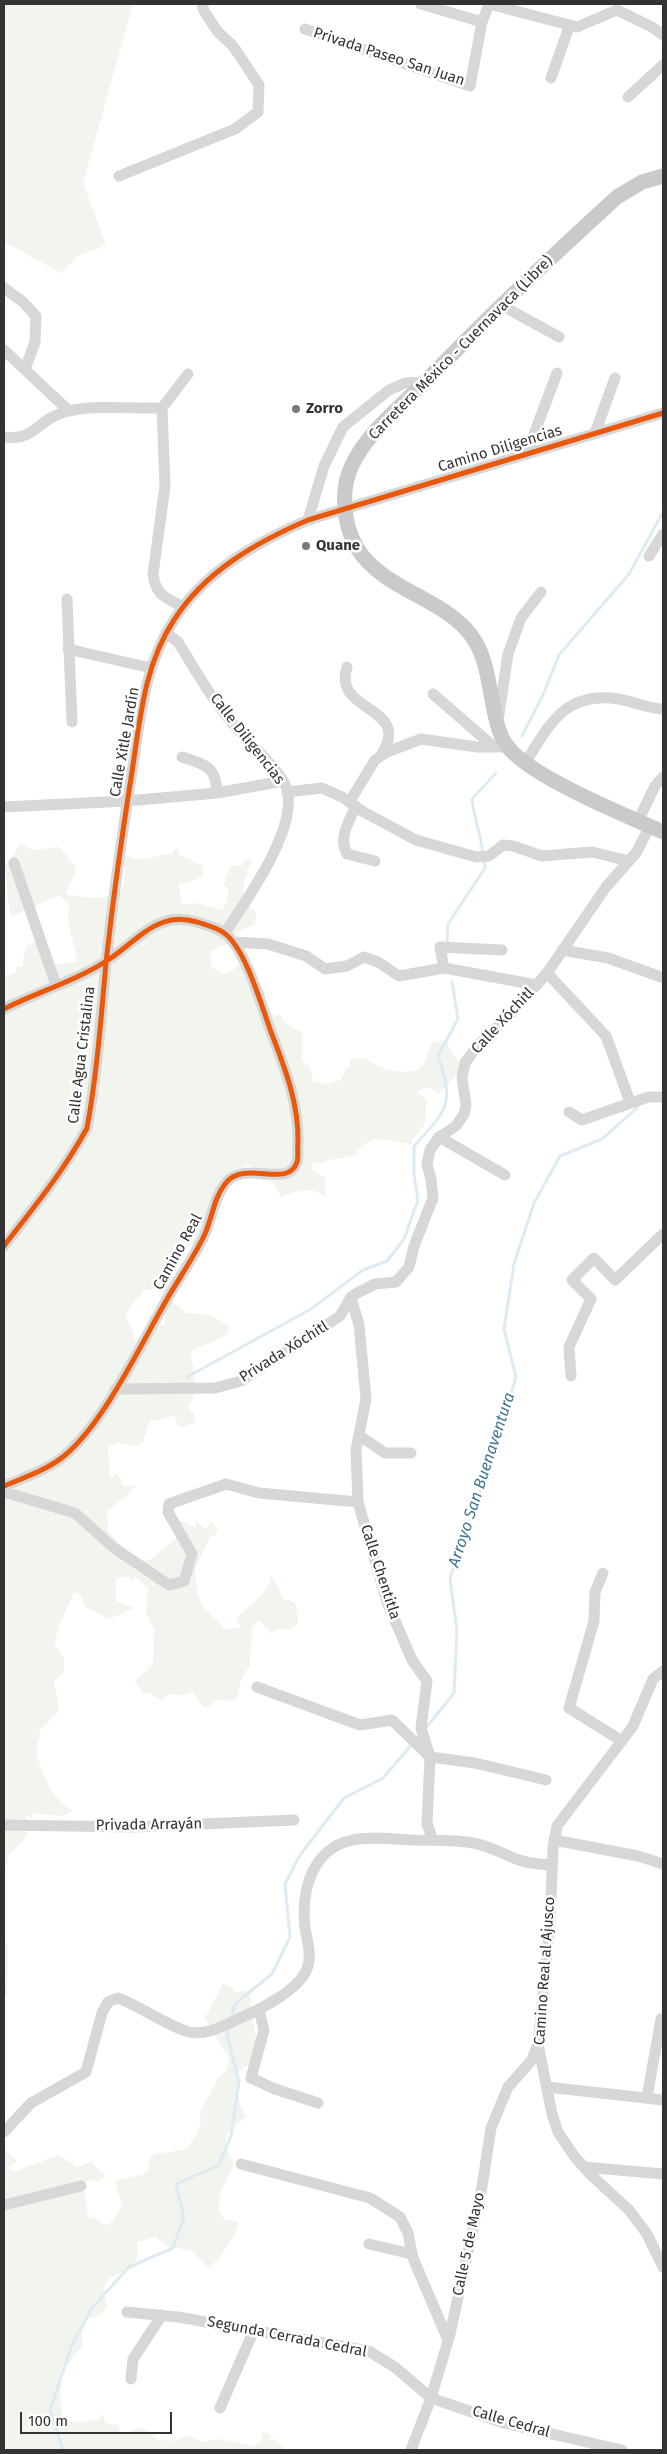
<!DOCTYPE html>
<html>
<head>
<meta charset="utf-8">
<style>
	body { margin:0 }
	#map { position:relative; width:667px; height:2454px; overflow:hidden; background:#fff; font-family:"Fira Sans",sans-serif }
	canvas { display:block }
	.frame { position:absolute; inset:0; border:5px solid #333; pointer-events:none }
	.scale { position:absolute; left:20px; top:2412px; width:152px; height:22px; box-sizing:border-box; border:2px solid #333; border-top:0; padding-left:6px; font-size:15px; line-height:18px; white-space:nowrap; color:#333; -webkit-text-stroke:4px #fff; paint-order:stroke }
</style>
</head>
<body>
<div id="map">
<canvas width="667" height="2454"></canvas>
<div class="frame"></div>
<div class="scale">100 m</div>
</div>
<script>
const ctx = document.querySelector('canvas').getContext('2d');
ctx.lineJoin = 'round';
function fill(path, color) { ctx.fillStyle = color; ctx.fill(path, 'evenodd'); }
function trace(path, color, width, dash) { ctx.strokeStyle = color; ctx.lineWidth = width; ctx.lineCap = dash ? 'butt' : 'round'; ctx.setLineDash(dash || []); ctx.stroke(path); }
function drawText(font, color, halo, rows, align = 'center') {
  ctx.font = font + ' "Fira Sans",sans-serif'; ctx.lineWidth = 5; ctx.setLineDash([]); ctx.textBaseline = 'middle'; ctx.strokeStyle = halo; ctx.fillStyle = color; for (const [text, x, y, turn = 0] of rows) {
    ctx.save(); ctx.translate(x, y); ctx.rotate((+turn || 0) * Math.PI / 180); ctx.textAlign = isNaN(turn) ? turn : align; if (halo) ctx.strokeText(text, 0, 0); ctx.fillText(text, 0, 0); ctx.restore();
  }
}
fill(new Path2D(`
	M4,4H133L83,183L106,245L78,256L61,273L4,242Z
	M19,843L32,850L60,847L76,868C74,878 69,884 66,894C84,898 124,905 125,876C126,869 123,860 123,853C139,866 155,855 173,853L176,846L180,855L203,866V877L179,885L182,905L197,903L222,910L227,902L228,888L224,885L226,876L232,866H241L245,861L252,859L244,882V901L256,912L255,924L238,931L231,942L211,951V967L223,974L232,971L245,958L258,977V983L265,991L266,1010L276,1016L280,1015L284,1022L302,1033V1061L310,1067L313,1082L329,1084L341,1080L346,1068L350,1066V1059L365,1058C375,1068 413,1079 423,1065C425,1062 430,1048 431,1043L446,1040L451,1052L469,1072L464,1076L459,1072L439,1094L427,1087L417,1092L425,1098C429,1117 426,1127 412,1140V1144C387,1142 372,1130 355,1155L334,1160L332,1158L323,1163H313L312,1170L325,1178V1197C313,1185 296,1192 281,1197C274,1182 263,1170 247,1165L229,1178L196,1242L179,1252L169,1294L161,1288L144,1290L125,1314L134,1334L133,1341L149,1339L156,1331L155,1324L160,1323L164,1326C167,1316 165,1307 168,1297L186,1313L206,1314L229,1325L227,1335L191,1351C192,1370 201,1390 188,1406L195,1417V1423L183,1427L178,1425L174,1415L156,1421L150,1419L143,1442L136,1446L117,1443L108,1447L110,1476L113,1478L114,1473L121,1478L122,1485L136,1486L124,1498L107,1511L108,1531C116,1539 136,1564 149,1560C154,1558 160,1551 164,1548C177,1538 178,1540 174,1523L182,1521L196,1528L195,1520L204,1528L208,1527L211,1522L218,1529L214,1536H210L195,1570L197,1592L203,1607L217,1620L223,1629L241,1628L236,1619C249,1604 268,1597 271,1575L284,1599L295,1602L299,1622L291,1629H278L271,1633L259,1620L252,1628L250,1666C241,1676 239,1686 237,1699L229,1701L218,1699L209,1707L202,1706L193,1692L183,1695L170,1694L162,1701L150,1693H144L135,1683L139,1676L148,1670L153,1663L154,1629L146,1614L148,1588L134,1576L132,1583L129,1576L116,1578V1601L135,1608L109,1619L85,1606L80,1594L74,1592L59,1626L54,1644L64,1657V1672L54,1681L59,1711L39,1731C41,1738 38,1740 37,1746C35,1760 50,1792 61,1802C64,1806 69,1809 73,1811L61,1816L33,1813L32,1818L26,1816L27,1836L9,1855L4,1874V977L17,971L16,967H22L26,946L32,942L41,941L49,966L76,962L77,959C74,939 65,925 69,905L60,895L10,917L5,866L16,852Z
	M4,1941L8,1944L7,1994L4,1996Z
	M223,1984L230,1986L236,1992L249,1990L257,2046L249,2065L237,2072C238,2093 236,2096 246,2116L226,2135L228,2152L234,2165L220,2194L218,2210L224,2219L239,2222C234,2239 223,2255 209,2268L192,2251L166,2246L156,2237L138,2242L136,2267L108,2278L104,2290L107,2292L105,2294L107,2308L100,2316L91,2317L81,2327L83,2346C58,2372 58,2385 63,2421L77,2422L99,2420L103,2414L105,2423L119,2425L120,2435L139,2428L149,2431L159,2440L171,2441L189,2436L202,2442L219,2439L255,2446L261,2441L263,2432L270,2434V2440L275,2439L285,2450H4V2148L17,2161L8,2168L14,2172L58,2155L77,2167L91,2162L106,2176L99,2180L86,2181L83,2185L88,2217L98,2219L104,2226L112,2222L122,2206L115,2181L143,2174L148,2171L150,2159L154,2154L185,2150L196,2136L201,2122L200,2112L218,2079L227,2069L229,2059L205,2018Z`), '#f1f5ed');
trace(new Path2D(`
	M522,736L543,695L559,655L629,574L663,512
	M483,854C481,835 474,818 472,799L496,773
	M447,945L448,924L485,868L484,860
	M187,1377L311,1309L363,1270L387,1261L404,1239L418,1200L414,1175V1146C447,1110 455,1104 438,1056L458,1019L452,982
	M425,1729L454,1693L457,1631L450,1578L497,1440L516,1377L504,1329L514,1264L534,1203L560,1156L602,1139L638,1107
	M231,2019L235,2004L272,1974L290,1937L285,1884L300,1855L344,1798L383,1778L413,1743
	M63,2450L50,2411L71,2347L92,2308L129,2267L173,2248L184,2217L176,2184L219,2165L231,2136L239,2081L227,2035L229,2028`), '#ddebf3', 3);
trace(new Path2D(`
	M421,4L482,22L489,4L577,27L617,10L652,27L663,35
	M305,29L470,86L482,22
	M551,78L569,27
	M628,97L663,65
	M119,176L235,129L258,112L259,85L233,46L218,32L204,11L202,4
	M4,288L23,302L36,316L35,342L25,369
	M501,305L559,337
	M4,350L69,411
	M595,433L615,378
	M4,437C37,441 37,419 65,412C95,404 131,409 162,408
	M527,453L557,373
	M308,520L324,466L343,427L389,390L405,383L424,382
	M649,556L663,534
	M67,599L72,722
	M183,607C165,597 156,596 153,574L165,486L162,408L188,374
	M166,633L178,642C195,670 212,699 233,724C246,741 281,770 287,789C298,830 246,900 225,933
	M68,649L151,668
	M347,667C332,714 414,705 381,755
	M433,694L494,747
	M498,721L508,654L521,618L541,592
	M182,757C205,765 216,765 217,793
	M525,763C550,724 565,691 618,699C633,701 648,709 663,709
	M287,792L322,788L342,797L362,811L416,840L476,857L489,856L503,845L513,846L542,856L592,852L629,861
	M350,801L375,760L387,752L421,739L477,747H508
	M356,806C349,822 338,837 347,854L375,861
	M4,807L127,801L217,793L283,781
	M638,821L655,786L663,777
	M14,863L56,985
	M233,942L268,944L306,956L325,969L347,966L364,957L378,962L399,976L444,968L537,985
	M562,950L608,958L661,977
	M444,968L440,947L502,950
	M547,973L606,1036L630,1102
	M4,1009C37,992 76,981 108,960C127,948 143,929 164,922C174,918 187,919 197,922C206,925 216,927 224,933C245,947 262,1007 271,1032C285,1068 299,1104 298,1143C297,1149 299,1157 297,1162C288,1190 244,1158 225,1184C213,1199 212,1221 203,1238C191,1262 175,1284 162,1308C137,1352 102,1425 64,1456C47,1470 23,1478 4,1486
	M569,1112L582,1120L648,1097H663
	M439,1137L505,1175
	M4,1246C33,1208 64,1171 87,1128C97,1074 101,1018 106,963C113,899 122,835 132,772C140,720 144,665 174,620C205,571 257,542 308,520L663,413
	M351,1297L359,1325L366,1399L356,1450L358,1502L387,1602L412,1660L427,1681L421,1728L430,1757L427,1824L433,1840
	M571,1376L569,1347L591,1299L572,1280L594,1258L615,1280L663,1234
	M115,1389L215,1388L241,1381L340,1316L351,1297L357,1293L375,1284L396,1282L409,1267L414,1246L433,1198L431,1179L427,1165L430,1150L439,1137L456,1126L464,1114L466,1105L462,1078L465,1063L478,1045L506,1019L547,973L606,887L636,853L650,826
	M360,1436L385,1453H411
	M4,1492L75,1513L114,1548L169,1585L184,1581L192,1554L168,1512L169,1504L226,1484L259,1493L358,1502
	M603,1573L595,1592L594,1621L569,1708L622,1741
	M663,1671L653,1679L633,1726L557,1826L553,1848L550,1924L538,2044L552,2114L558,2132L574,2156L590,2174L629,2210L647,2234L663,2267
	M257,1687L360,1725L392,1720L427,1754
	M430,1757L475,1763L546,1780
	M4,1825L134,1827L294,1820
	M554,1840L638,1856L663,1864
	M259,2010L264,2030L251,2078L275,2089L318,2103
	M547,2087L663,2100
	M647,2097L661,2019H663
	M4,2132L31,2103L86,2072L102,2013L108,2002L118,1998C142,2007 165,2025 189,2032C206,2036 225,2025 240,2018C259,2010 297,1991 306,1971C313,1957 307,1942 305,1927C301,1890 312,1849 352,1840C372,1836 393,1839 413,1840C433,1841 453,1839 473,1843C490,1846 503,1854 519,1860C529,1864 541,1864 552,1865
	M241,2164L370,2198L400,2217L408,2233L413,2258L448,2340
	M584,2167L663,2174
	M4,2205L81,2186
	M369,2244L412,2254
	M127,2312L178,2317L369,2351L396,2368L431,2398L504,2423L622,2450
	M131,2379L133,2359L162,2315
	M220,2408L254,2330
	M411,2450L431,2398L450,2334L482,2187L491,2128L508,2087L532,2060L537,2046`), '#d7d7d7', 11);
trace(new Path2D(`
	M663,176L642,182L617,197C551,257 486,319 424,383C399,408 368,432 352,465C340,490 343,524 357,548C382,588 435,596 466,629C490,655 488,691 497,723C499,731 502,740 508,747C531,777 627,816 663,832`), '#cacaca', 15);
trace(new Path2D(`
	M4,1009C37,992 76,981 108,960C127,948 143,929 164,922C174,918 187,919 197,922C206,925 216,927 224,933C245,947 262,1007 271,1032C285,1068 299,1104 298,1143C297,1149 299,1157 297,1162C288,1190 244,1158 225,1184C213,1199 212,1221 203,1238C191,1262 175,1284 162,1308C137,1352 102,1425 64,1456C47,1470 23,1478 4,1486
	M4,1246C33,1208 64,1171 87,1128C97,1074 101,1018 106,963C113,899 122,835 132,772C140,720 144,665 174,620C205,571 257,542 308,520L663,413`), '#e8590c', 5);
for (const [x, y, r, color] of [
	[296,409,5,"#7a7a7a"],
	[306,546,5,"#7a7a7a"]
]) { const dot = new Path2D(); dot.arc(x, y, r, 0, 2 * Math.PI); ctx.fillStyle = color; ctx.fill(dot); trace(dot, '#fff', 2); }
drawText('15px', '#333', '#fff', [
	["Privada Paseo San Juan",389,57,18],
	["Carretera México - Cuernavaca (Libre)",461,348,-45],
	["Camino Diligencias",500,449,-17],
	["Calle Diligencias",247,739,52],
	["Calle Xitle Jardín",125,742,-80],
	["Calle Xóchitl",503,1021,-47],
	["Calle Agua Cristalina",82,1055,-83],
	["Camino Real",178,1252,-61],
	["Privada Xóchitl",284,1352,-32],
	["Calle Chentitla",380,1572,72],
	["Privada Arrayán",149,1825,-1],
	["Camino Real al Ajusco",545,1971,-86],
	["Calle 5 de Mayo",469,2244,-78],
	["Segunda Cerrada Cedral",287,2337,11],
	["Calle Cedral",511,2422,16]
]);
drawText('bold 15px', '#333', '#fff', [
	["Zorro",306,409],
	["Quane",316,546]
], 'left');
drawText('italic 16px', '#3f7597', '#fff', [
	["Arroyo San Buenaventura",482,1480,-72]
]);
</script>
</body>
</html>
